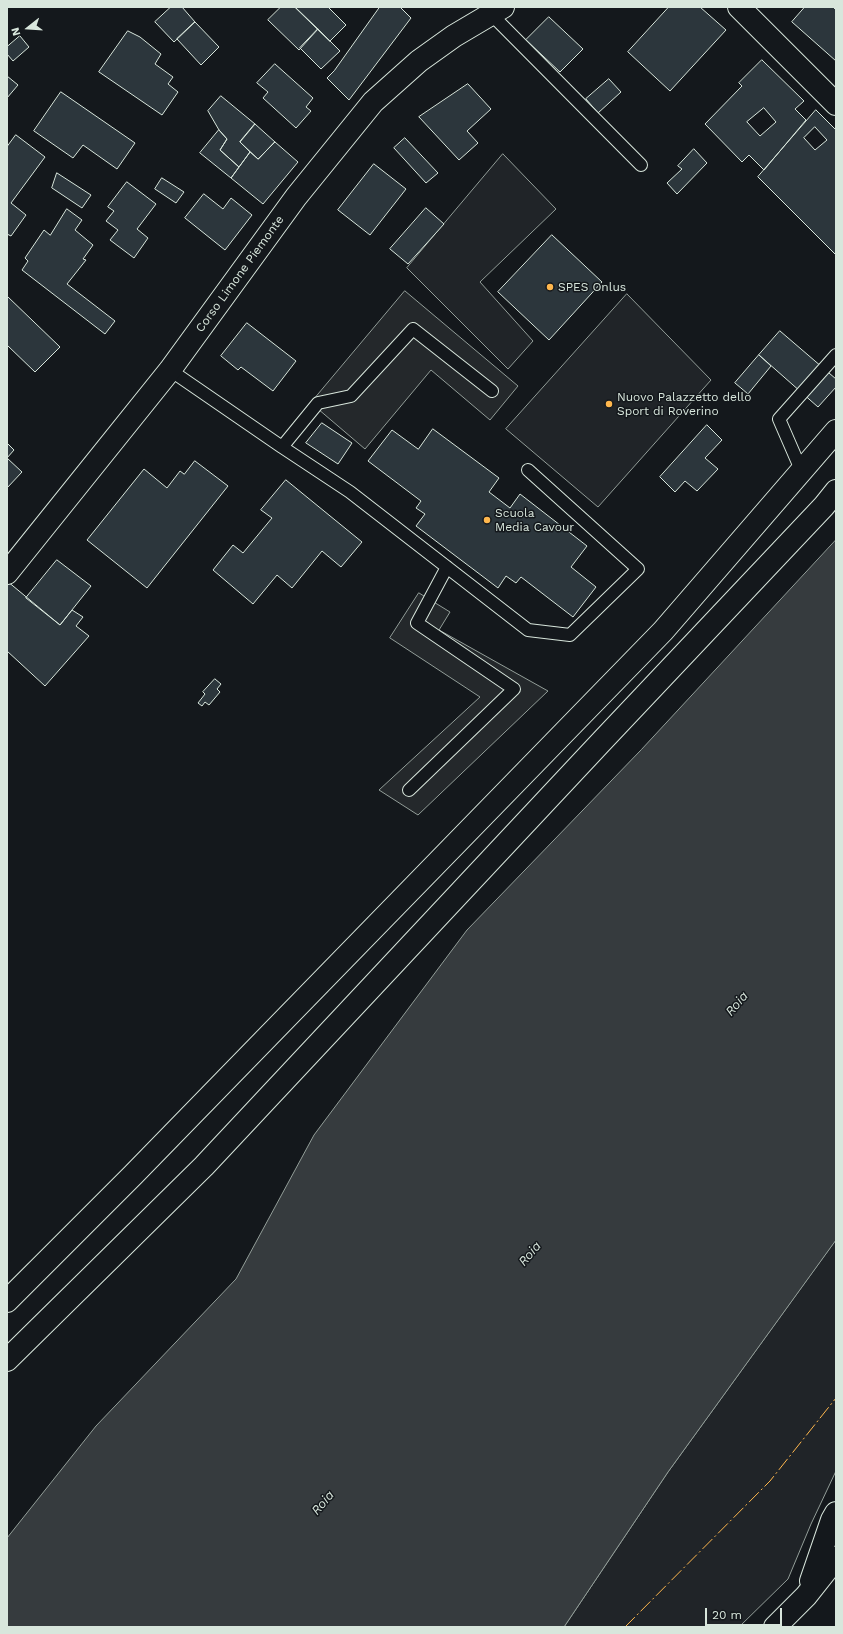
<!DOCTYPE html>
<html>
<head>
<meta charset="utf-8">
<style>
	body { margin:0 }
	#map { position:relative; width:843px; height:1634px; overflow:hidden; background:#14181c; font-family:"Work Sans",sans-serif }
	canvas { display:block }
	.frame { position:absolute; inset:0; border:8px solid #d8e6dc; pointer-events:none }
	.north { position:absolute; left:8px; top:8px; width:40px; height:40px; -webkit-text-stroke:3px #14181c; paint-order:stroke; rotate:253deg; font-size:11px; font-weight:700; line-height:16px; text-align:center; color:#d8e6dc }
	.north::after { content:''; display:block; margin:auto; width:14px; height:18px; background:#d8e6dc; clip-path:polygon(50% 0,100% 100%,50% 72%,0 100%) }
	.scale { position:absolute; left:705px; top:1608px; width:77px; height:18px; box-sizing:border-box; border:2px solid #d8e6dc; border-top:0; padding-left:5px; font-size:12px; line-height:14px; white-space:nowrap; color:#d8e6dc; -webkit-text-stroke:3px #14181c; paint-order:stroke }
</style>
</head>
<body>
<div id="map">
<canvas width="843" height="1634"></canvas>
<div class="frame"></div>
<div class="north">N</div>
<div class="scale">20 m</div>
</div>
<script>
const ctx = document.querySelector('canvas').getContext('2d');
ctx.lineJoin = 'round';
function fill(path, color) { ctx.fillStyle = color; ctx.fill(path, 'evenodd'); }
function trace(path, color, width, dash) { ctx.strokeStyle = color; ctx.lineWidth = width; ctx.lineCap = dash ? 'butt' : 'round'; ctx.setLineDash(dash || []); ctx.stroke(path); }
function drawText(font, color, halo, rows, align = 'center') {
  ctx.font = font + ' "Work Sans",sans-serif'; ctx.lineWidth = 3; ctx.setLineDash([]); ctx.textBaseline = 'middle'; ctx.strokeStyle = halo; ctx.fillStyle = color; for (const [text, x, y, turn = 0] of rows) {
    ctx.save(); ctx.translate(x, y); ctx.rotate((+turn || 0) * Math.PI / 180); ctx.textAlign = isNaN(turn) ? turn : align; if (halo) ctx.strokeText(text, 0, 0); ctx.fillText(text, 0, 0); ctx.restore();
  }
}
const green = new Path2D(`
	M503,154L556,209L480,282L533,341L508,369L407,268Z
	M627,294L711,380L598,507L506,429Z
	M836,1240V1471L811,1524L788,1579L739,1627H564L668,1472Z`);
fill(green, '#202428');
trace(green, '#939e99', 1);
const parking = new Path2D(`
	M405,291L518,386L490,420L431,370L365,449L311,403Z
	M419,593L450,612L439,630L548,691L418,815L379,790L480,697L390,638Z`);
fill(parking, '#24282b');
trace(parking, '#939e99', 1);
const water = new Path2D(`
	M836,540V1240L668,1472L564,1627H7V1538L96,1426L236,1279L314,1135L467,930L641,750Z`);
fill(water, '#363b3e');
trace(water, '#939e99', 1);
const building = new Path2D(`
	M171,7H182L195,22L174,42L155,22Z
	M281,7H295L318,29L299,50L268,20Z
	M295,7H328L346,25L330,41Z
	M380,7H400L411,18L349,100L327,78L334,71Z
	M669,7H700L726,30L670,91L628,52Z
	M805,7H833L836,10V61L792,22Z
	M549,17L583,49L560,72L526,40Z
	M195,22L219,47L201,65L177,39Z
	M318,29L340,51L321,69L300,48Z
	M128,31L140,37L161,54L155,64L173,77L168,84L178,92L162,115L99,72Z
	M20,36L29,47L13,61L7,54V47Z
	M762,60L804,101L795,109L806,120L764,170L749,155L742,162L705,124L742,86L739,83ZM764,108L776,122L760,136L747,122Z
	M275,64L313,98L306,107L311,111L296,128L263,98L268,92L257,83Z
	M7,76L18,85L7,98Z
	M609,79L621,92L598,113L586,99Z
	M468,84L491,109L467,131L478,143L459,160L419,117Z
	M61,92L135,143L117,169L83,145L73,158L34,131Z
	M221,96L255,124L240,142L250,152L239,167L220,150L227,139L219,130L208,111Z
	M816,110L836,130V255L758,177Z
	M255,124L275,142L258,159L240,142Z
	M815,127L827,140L815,150L804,138Z
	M219,130L227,139L220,150L239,167L231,178L200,153Z
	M16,135L45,157L11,203L26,215L11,236L7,234V147Z
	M405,138L438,173L426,183L394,148Z
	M275,142L298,162L263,204L231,178L250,152L258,159Z
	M694,149L707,163L677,194L667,183L682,169L678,166Z
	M374,164L406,189L370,235L338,210Z
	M57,173L91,195L82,208L52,188Z
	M162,178L184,192L176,203L155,189Z
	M127,182L156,204L137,229L148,238L134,258L110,240L118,230L106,221L114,211L108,207Z
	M204,194L223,209L231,198L252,215L225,250L185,218Z
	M426,208L444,224L408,264L390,249Z
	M67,209L82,220L75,230L93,245L83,259L86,260L67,284L115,321L105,334L22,270L28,261L25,258L44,230L50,235Z
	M552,235L602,282L549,340L498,292Z
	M7,296L60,347L35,372L7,345Z
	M247,323L296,361L273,391L241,367L238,370L221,356Z
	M780,331L836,379V387L818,407L759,355Z
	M759,355L771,366L748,394L735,383Z
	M322,423L352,443L338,464L306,443Z
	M707,425L722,440L705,458L718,469L697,491L685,481L675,492L660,477Z
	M433,429L499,478L489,492L510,508L520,494L587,546L571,567L596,587L573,617L521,577L516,583L506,576L498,588L416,526L425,514L416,508L421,501L368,461L392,430L418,449Z
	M7,443L14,450L7,458Z
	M7,458L22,472L7,488Z
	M195,461L228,486L147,588L87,540L144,469L167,488L180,471L184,474Z
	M286,480L362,542L341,567L322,551L292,588L277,575L253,604L213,570L233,545L243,553L272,518L261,510Z
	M57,560L91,586L60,625L26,598Z
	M7,581L60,625L72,610L83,617L76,626L89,636L45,686L7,651Z
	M215,679L221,684L217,689L220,692L209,705L205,702L202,706L198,703L205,694L203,692Z`);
fill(building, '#2c363c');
trace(building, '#d8e6dc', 1);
const lane = new Path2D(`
	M491,14L641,165
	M170,370L282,447L318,403L351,396L413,329L492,391
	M282,447L350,492L528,630L570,635L638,569L528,470
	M802,472L779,419L836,355
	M409,790L514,689L417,623L447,567`);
const street = new Path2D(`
	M739,7L836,104`);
const secondary = new Path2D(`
	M7,573L170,370L296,197L373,102L419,61L454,36L503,7`);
const primary = new Path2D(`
	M7,1301L133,1175L663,631L836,431`);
const highway = new Path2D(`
	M7,1360L204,1166L602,741L824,506L836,491
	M811,1581L832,1520L836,1513
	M775,1627L806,1596L836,1558`);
trace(lane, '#d8e6dc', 14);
trace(street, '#d8e6dc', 24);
trace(secondary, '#d8e6dc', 24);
trace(primary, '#d8e6dc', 24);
trace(highway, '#d8e6dc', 24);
trace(lane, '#14181c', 12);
trace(street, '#14181c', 22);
trace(secondary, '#14181c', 22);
trace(primary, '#14181c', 22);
trace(highway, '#14181c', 22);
trace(new Path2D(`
	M625,1627L770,1481L836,1398`), '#ffb74d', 1, [14, 3, 2, 3]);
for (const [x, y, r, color] of [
	[550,287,4,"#ffb74d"],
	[609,404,4,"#ffb74d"],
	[487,520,4,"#ffb74d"]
]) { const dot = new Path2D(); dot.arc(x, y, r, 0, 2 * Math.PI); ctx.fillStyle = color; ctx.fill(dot); trace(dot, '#14181c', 1.5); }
drawText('12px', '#d8e6dc', '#14181c', [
	["Corso Limone Piemonte",240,274,-54]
]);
drawText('12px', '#d8e6dc', '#14181c', [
	["SPES Onlus",558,287],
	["Nuovo Palazzetto dello",617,397],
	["Sport di Roverino",617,411],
	["Scuola",495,513],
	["Media Cavour",495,527]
], 'left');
drawText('italic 13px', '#d8e6dc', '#14181c', [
	["Roia",737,1004,-50],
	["Roia",530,1254,-50],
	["Roia",323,1503,-50]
]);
</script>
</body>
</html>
